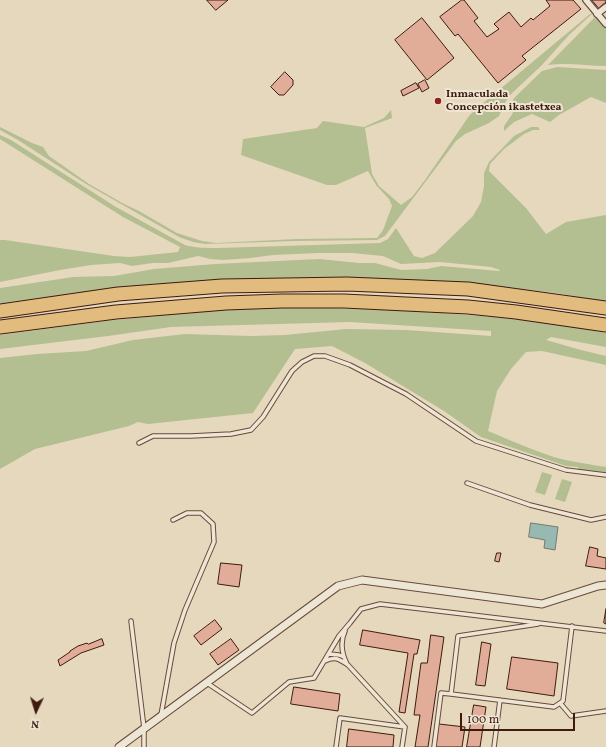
<!DOCTYPE html>
<html>
<head>
<meta charset="utf-8">
<style>
	body { margin:0 }
	#map { position:relative; width:606px; height:747px; overflow:hidden; background:#e5d8bd; font-family:Vollkorn,serif }
	canvas { display:block }
	.north { position:absolute; left:16px; top:691px; width:40px; height:40px; -webkit-text-stroke:3px #eee6d4; paint-order:stroke; rotate:184deg; font-size:11px; font-weight:700; line-height:16px; text-align:center; color:#3e1b0e }
	.north::after { content:''; display:block; margin:auto; width:14px; height:18px; background:#3e1b0e; clip-path:polygon(50% 0,100% 100%,50% 72%,0 100%) }
	.scale { position:absolute; left:460px; top:713px; width:115px; height:18px; box-sizing:border-box; border:2px solid #3e1b0e; border-top:0; padding-left:5px; font-size:12px; line-height:14px; white-space:nowrap; color:#3e1b0e; -webkit-text-stroke:3px #eee6d4; paint-order:stroke }
</style>
</head>
<body>
<div id="map">
<canvas width="606" height="747"></canvas>
<div class="north">N</div>
<div class="scale">100 m</div>
</div>
<script>
const ctx = document.querySelector('canvas').getContext('2d');
ctx.lineJoin = 'round';
function fill(path, color) { ctx.fillStyle = color; ctx.fill(path, 'evenodd'); }
function trace(path, color, width, dash) { ctx.strokeStyle = color; ctx.lineWidth = width; ctx.lineCap = dash ? 'butt' : 'round'; ctx.setLineDash(dash || []); ctx.stroke(path); }
function drawText(font, color, halo, rows, align = 'center') {
  ctx.font = font + ' Vollkorn,serif'; ctx.lineWidth = 4; ctx.setLineDash([]); ctx.textBaseline = 'middle'; ctx.strokeStyle = halo; ctx.fillStyle = color; for (const [text, x, y, turn = 0] of rows) {
    ctx.save(); ctx.translate(x, y); ctx.rotate((+turn || 0) * Math.PI / 180); ctx.textAlign = isNaN(turn) ? turn : align; if (halo) ctx.strokeText(text, 0, 0); ctx.fillText(text, 0, 0); ctx.restore();
  }
}
fill(new Path2D(`
	M593,13L569,35L542,65L508,97L499,116L489,123L465,134L456,141L385,236L377,240L296,241L205,244L193,242L179,237L86,184L18,140L0,130V127L32,143L43,147L49,156L89,184L124,204L139,211L177,233L202,241L216,243L297,239L377,238L383,230L392,206L389,199L376,185L368,171L336,185H327L241,155L243,139L317,128L323,121L364,127L384,118L391,110L392,118L365,128L372,174L379,186L401,205L412,197L425,180L469,116L475,110L590,14Z
	M596,16L606,28V66C587,66 567,62 548,65Z
	M557,67L606,70V103L591,97L559,115L550,122L532,114L514,122L504,131V126L513,113L510,107L514,98L542,71Z
	M531,127H538L540,130H533L524,134L504,149L490,164L489,171L526,208L546,234L566,222L606,215V302L556,293L474,284L380,279L283,278L215,280L54,296L0,304V288L73,277L114,276L154,269L215,264L319,259L359,263H375L401,270L427,269L441,266L499,271L500,270L491,267L440,262L401,264L383,256L352,253H318L273,255L251,258L223,260L210,259L198,256L168,263H153L132,266L120,263L91,265L60,270L0,282V240H5L114,256L130,257L178,252L180,247L123,217L0,139V135L11,140L116,207L185,245C196,248 206,248 218,248L380,243L388,239L396,228L414,256L422,258L435,253L473,216L481,202L484,186V173L489,162L514,136Z
	M290,307C378,309 467,312 555,324C572,326 589,330 606,333V347L551,337L546,340L581,350L606,356V365L542,351L526,352L511,369L497,391L488,431C510,440 532,450 554,457C571,462 589,464 606,467V473L578,470V467L566,466L481,437L444,411L365,363L332,346L295,349L253,413L148,424L138,422L129,426L35,449L0,469V358L37,354L86,351L133,340L185,334L251,336L285,335L346,329L407,330L491,336V331L350,322L171,327L108,336L0,349V335L112,320L213,311Z
	M542,472L552,475L545,495L535,492Z
	M562,479L572,482L565,502L555,499Z`), '#b4bf91');
const water = new Path2D(`
	M531,523L558,527L555,550L544,548L545,540L529,537Z`);
fill(water, '#96bab1');
trace(water, '#737a70', 1);
const building = new Path2D(`
	M207,0H228L216,10Z
	M462,0H464L478,18L474,21L487,37L499,29L494,24L509,12L521,27L531,18L533,20L550,6L546,0H573L581,9L522,56L526,60L498,83L458,34L455,36L440,17Z
	M592,0H606V2L599,8Z
	M422,18L454,58L427,80L395,40Z
	M285,72L293,80V85L284,95H279L271,87Z
	M425,80L429,88L422,92L418,84Z
	M416,83L419,88L403,96L401,91Z
	M590,547L598,549L597,556L606,558V569L586,566Z
	M497,553H501L499,562L495,561Z
	M221,563L242,565L239,587L218,584Z
	M606,609V624L604,623Z
	M215,620L222,629L201,645L194,636Z
	M363,630L420,640L417,654H414L405,713L399,712L408,653L360,645Z
	M431,635L444,637L428,747H415L420,715H414L421,663H427Z
	M102,639L104,645L81,653L60,666L58,660L70,652V651L78,646L87,643L88,644Z
	M231,639L239,650L218,665L210,654Z
	M482,642L491,644L485,686L476,685Z
	M512,657L558,663L554,696L507,689Z
	M294,687L340,694L338,711L291,704Z
	M474,705L486,707L480,747H467Z
	M439,724L465,727L462,747H436Z
	M349,729L394,735L393,747H347Z`);
fill(building, '#e1ad98');
trace(building, '#3e1b0e', 1);
const service = new Path2D(`
	M139,443L153,436H191L231,434L251,430L263,417L292,371L302,362L314,356H325L350,365L406,394L476,441L566,470L606,475
	M467,483L530,505L591,520L606,517
	M131,621L144,728V747
	M538,624L458,636L451,694L554,707L563,701L572,626
	M345,631C340,642 342,654 347,664
	M329,654L339,655L344,657
	M325,661C335,656 339,659 348,665L405,727
	M207,683L252,713L289,682L314,678L339,636L350,623L361,609L380,604L606,631
	M560,703L571,716L606,711
	M161,715L174,643L185,610L214,542L213,524L201,513H187L173,520
	M336,747L340,718L405,727L402,747
	M434,747L441,693L451,694
	M494,747L500,700`);
const pedestrian = new Path2D(`
	M586,0L606,24
	M597,14L606,7`);
const minor = new Path2D(`
	M119,747L338,586L362,580L542,604L598,586L606,585`);
const motorway = new Path2D(`
	M0,311L118,294L222,286L347,284L468,289L606,308
	M0,327L116,312L226,303L282,301H344L468,307L516,312L606,325`);
trace(service, '#684a3a', 5.5);
trace(pedestrian, '#684a3a', 8);
trace(minor, '#684a3a', 9);
trace(motorway, '#3e1b0e', 15);
trace(service, '#eee6d4', 3.5);
trace(pedestrian, '#eee6d4', 5.5);
trace(minor, '#eee6d4', 7);
trace(motorway, '#e2bc7e', 13);
for (const [x, y, r, color] of [
	[438,101,4,"#8f2418"]
]) { const dot = new Path2D(); dot.arc(x, y, r, 0, 2 * Math.PI); ctx.fillStyle = color; ctx.fill(dot); trace(dot, '#eee6d4', 1.5); }
drawText('bold 11px', '#3e1b0e', '#eee6d4', [
	["Inmaculada",446,95],
	["Concepción ikastetxea",446,108]
], 'left');
</script>
</body>
</html>
